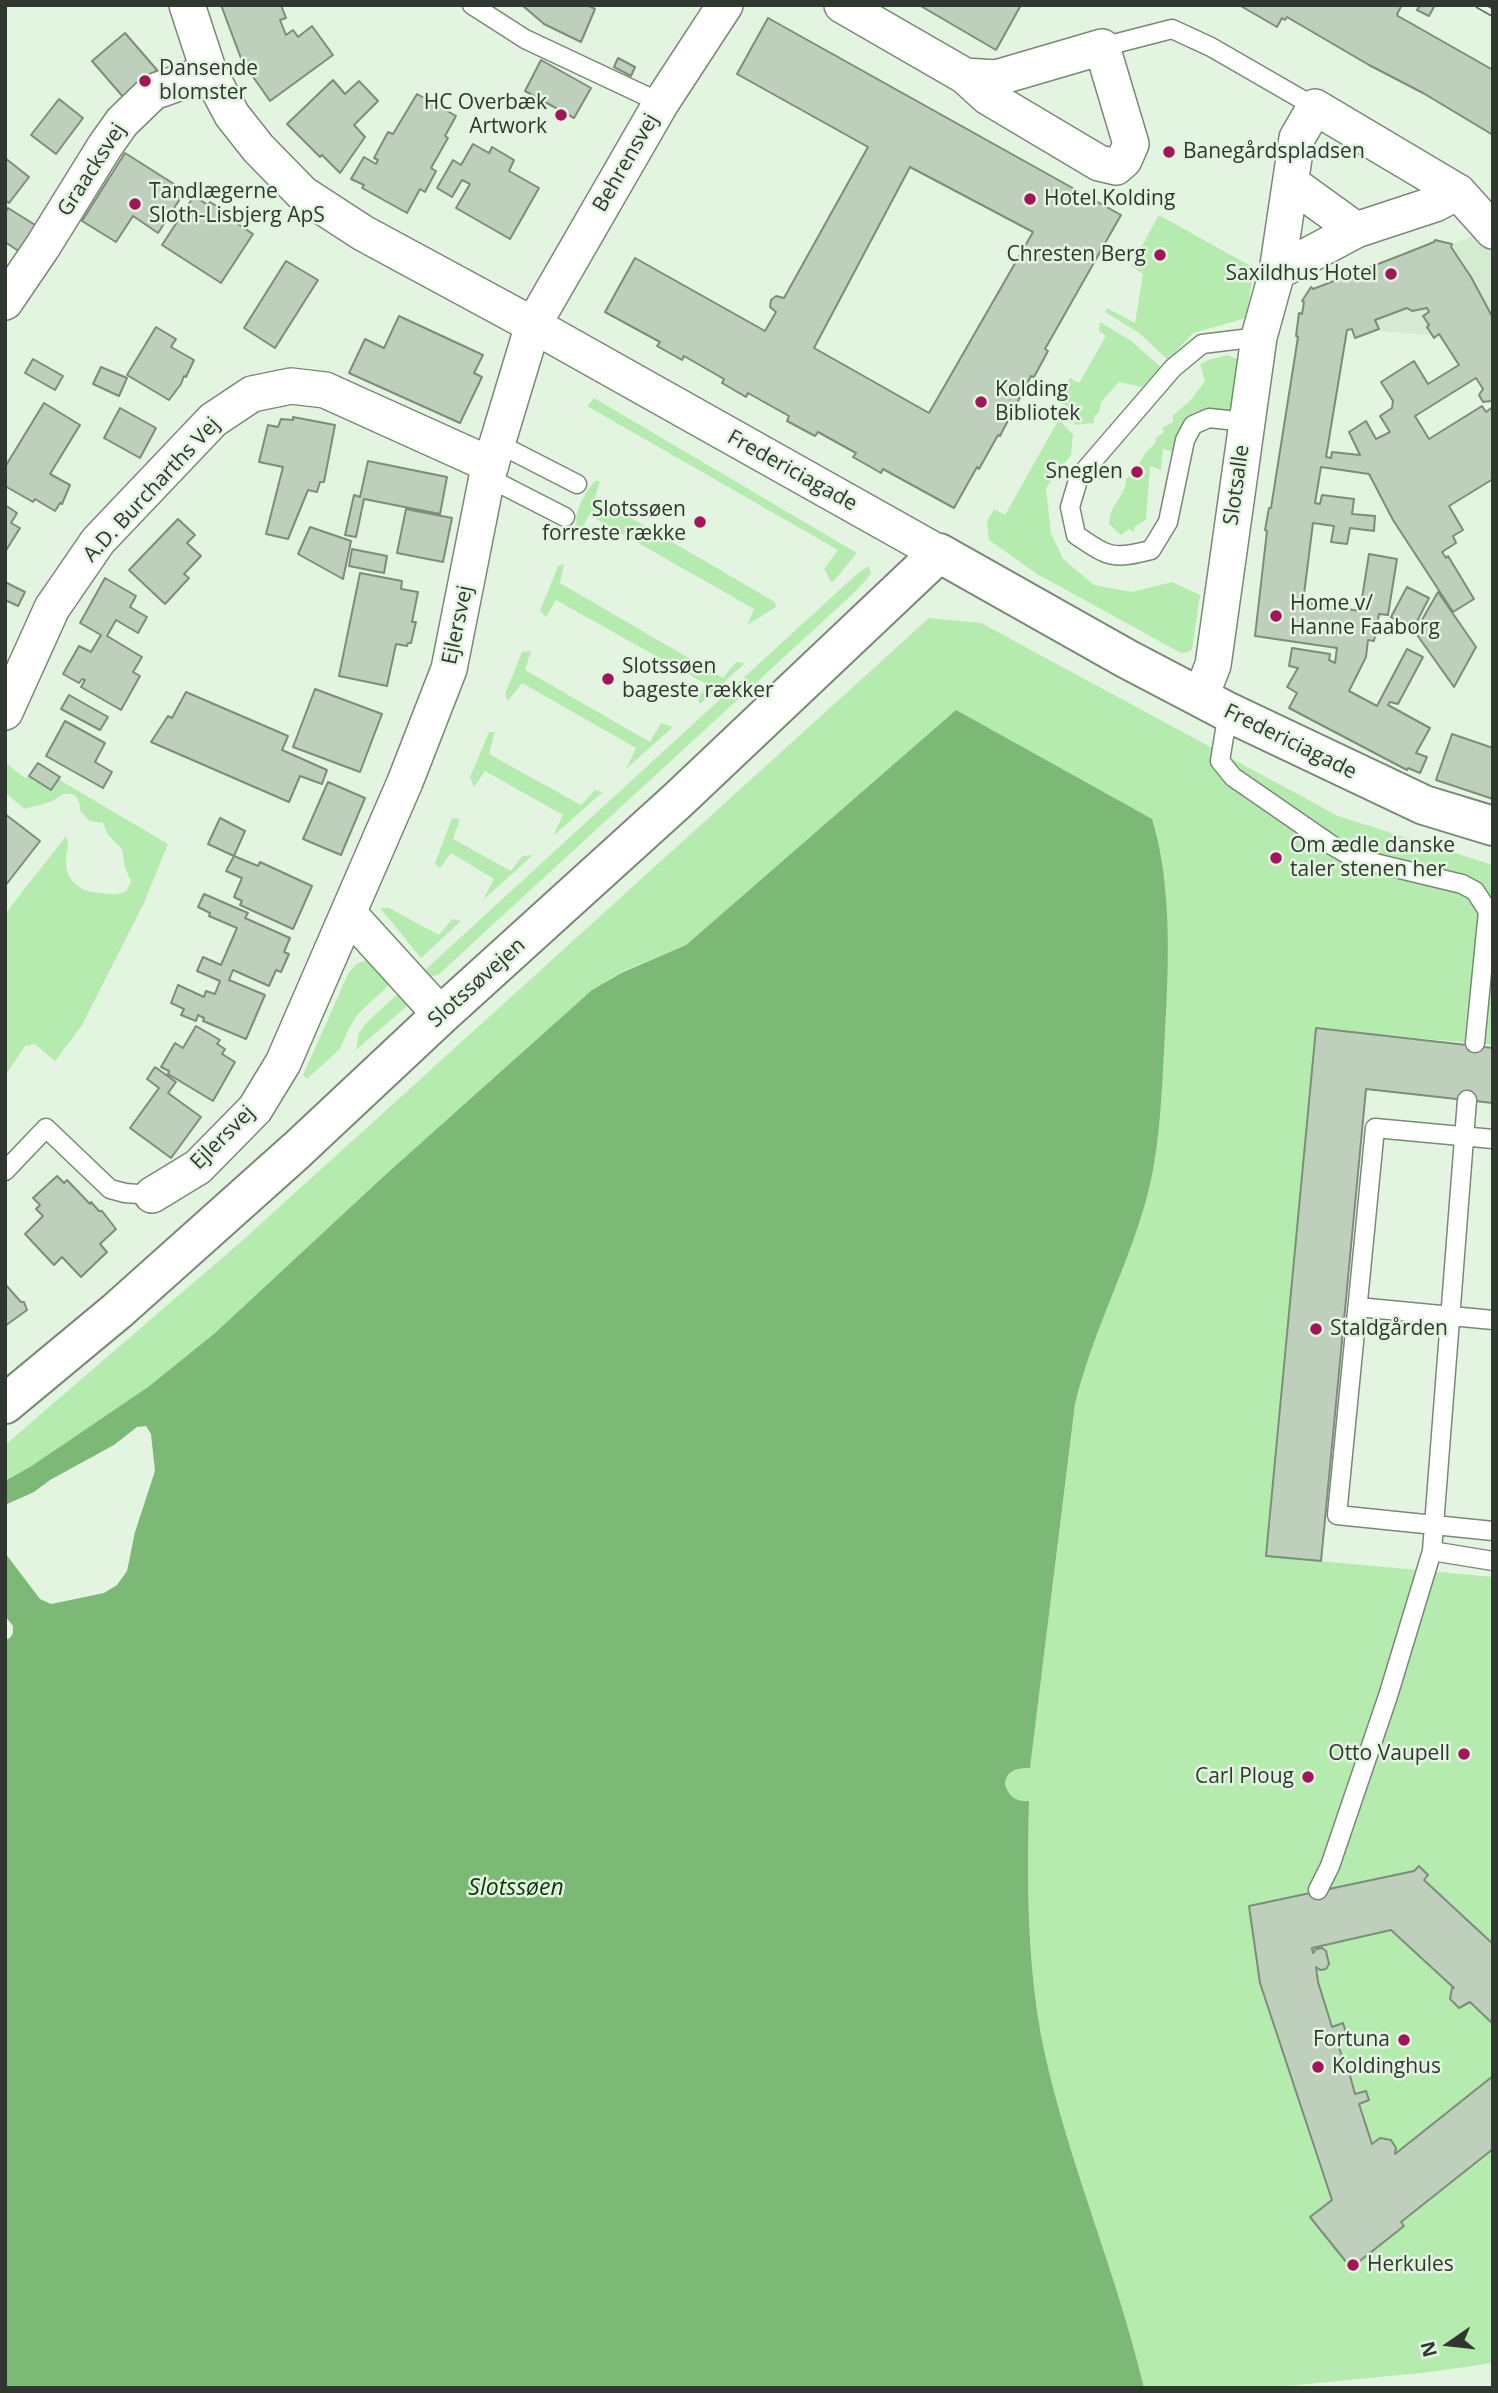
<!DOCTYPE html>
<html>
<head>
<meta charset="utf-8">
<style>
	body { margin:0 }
	#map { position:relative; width:1498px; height:2393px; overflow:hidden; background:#e3f5e0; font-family:"Open Sans",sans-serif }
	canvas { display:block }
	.frame { position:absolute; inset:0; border:7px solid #303730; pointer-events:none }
	.north { position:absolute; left:1414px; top:2309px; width:70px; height:70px; -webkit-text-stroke:5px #e3f5e0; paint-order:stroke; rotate:256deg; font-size:19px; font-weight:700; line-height:28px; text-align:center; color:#303730 }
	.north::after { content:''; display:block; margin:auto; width:24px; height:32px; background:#303730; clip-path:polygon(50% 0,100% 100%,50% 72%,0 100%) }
</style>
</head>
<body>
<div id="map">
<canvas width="1498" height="2393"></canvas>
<div class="frame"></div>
<div class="north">N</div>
</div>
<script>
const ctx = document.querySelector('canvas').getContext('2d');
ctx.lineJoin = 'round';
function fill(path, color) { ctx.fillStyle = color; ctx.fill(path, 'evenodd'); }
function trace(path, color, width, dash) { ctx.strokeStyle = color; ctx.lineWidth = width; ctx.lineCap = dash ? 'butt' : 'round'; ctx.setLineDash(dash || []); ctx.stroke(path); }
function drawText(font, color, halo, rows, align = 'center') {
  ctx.font = font + ' "Open Sans",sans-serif'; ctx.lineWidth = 5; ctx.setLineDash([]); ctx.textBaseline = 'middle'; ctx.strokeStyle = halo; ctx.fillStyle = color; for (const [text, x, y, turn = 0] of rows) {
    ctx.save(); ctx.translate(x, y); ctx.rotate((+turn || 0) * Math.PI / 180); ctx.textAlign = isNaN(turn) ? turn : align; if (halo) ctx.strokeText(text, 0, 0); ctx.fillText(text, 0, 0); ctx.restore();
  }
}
fill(new Path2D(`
	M1493,229V370L1473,339L1310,325L1299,313H1302L1304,302L1302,301L1311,287L1313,289L1403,254L1434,242L1435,240L1452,244Z`), '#d4ebd1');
fill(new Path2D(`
	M1159,215L1254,268L1246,318L1193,333L1168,360L1139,333L1105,312L1107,308L1135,323L1143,274L1131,266Z
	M1100,322L1130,340L1161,367L1142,387L1119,382L1101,402L1099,413L1095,415L1094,423L1075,425L1065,405L1056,400L1070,378L1079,383L1106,336L1099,331Z
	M1228,355L1240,360L1232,411C1193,408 1180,411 1174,452L1163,449L1161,470L1150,466L1146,520L1134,527V532L1129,529L1121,535L1109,524C1110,501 1126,498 1126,479C1140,469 1141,453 1155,444L1156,438L1164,432L1162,428L1173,422V415L1190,401L1205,381L1200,364L1208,360Z
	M594,398L857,553L832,583L824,569L838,550L587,406Z
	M1059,419L1073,435L1071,455L1046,488L1051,533L1063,559L1094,585L1132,592L1172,582L1200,595L1192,649L1188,652L1181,653L1037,574L989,540L987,522L994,509L1005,515Z
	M595,481H600L595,497L775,602L776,607L747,625L754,609L589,515L582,528L577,527C573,514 586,490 595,481Z
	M564,564L560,583L723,678L736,662L745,663L700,704L698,700L706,684L556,600L546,617L540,611L558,566Z
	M869,566L871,574L857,590L438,975L431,976L425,970L859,572Z
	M929,618L981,623L1338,816L1493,865V1045L1316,1029L1266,1556L1493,1577V2363L1422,2373L1266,2388H1144C1117,2274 1069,2166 1044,2051C1027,1969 1027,1885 1029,1801C1015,1800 1009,1798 1005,1784C1008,1770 1017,1769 1030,1767L1075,1404L1085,1365L1143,1212L956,710L686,945L621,972L592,990L384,1176L215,1333L148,1387L30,1467L5,1481V1445L244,1239Z
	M531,651L525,670L650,742L661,723L673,727L626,769L636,748L522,683L508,701L505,694L522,652Z
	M489,732H495L489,754L581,805L595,790L603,792L553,836L563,815L485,771L474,787L470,777Z
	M5,762L25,778L29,776L51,790L58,779L168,844L144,903L82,1025L55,1061L35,1044L25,1046L5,1076V914L66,836C71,847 65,852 66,863C66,883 83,892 100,893C110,894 119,896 127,890L131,881L125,868L122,849L108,835L103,823L90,821L80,811V805L76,796C62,789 60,799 49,802C41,805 33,806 25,809L5,793Z
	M452,818L460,819L453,839L511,871L522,856L533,855L483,900L494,879L451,853L440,868L435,864Z
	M380,908H389L439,935L452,919L461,921L421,958Z
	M363,961H369L390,984L358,1014L349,1028L340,1049L307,1079L303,1075L348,974L356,964Z
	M401,991L413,1001L356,1050L359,1033L368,1021Z`), '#b6ebaf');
fill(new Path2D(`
	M956,710L1152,819C1174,891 1168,977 1164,1051C1161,1106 1159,1161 1142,1214C1122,1278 1091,1338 1075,1404L1030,1768C1017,1768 1007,1770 1005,1784C1009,1797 1015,1801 1029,1801C1027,1885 1027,1968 1044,2050C1069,2165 1117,2273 1144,2388H5V1640L10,1638L13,1633V1626L5,1616V1553L40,1599L51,1604L104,1593L117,1585L127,1571L135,1532L155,1471L151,1434L146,1426L137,1427L114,1445L50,1480L34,1492L5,1505V1481L30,1467L148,1387L215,1333L384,1176L592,990L621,973L686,945Z`), '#7db976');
const building = new Path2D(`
	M221,5H281L286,18L280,20L286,35L293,30L298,37L312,26L333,55L270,101L242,61Z
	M522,5H587L595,9L581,42L544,24Z
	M919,5H1021L996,50Z
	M1239,5H1402L1397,14L1398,16L1493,70V135L1423,93L1369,65L1287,17L1285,20L1282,18L1277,27Z
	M1420,5H1435L1429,16L1417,10Z
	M768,18L1121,215L1045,349L1048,351L1034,377L1031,376L1000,436L998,435L979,469L977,467L954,508L883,469L881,473L853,457L856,453L818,432L815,436L787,421L789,416L748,393L746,397L722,383L724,379L684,356L682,360L657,346L660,342L605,312L635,258L765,331L776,312L770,307L771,300L776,296L784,298L868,147L737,74ZM910,167L1033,232L929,413L814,348Z
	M125,33L157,70L124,98L92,61Z
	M618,58L635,67L631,76L614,67Z
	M541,60L591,88L574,118L525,91Z
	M333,80L345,94L359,81L378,101L354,125L365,137L340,173L322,155L320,157L287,124Z
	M417,94L456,116L445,136L448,138L431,168L436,171L425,192L420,189L407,213L362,188L364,185L351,179L364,157L376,164L378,160L374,158L388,132L393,134Z
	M59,99L83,118L56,154L31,135Z
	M473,144L489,153L492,147L514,160L509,171L539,188L510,239L456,208L470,184L462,180L452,197L437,188L453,160L461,165Z
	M125,153L185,191L158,233L133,216L116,242L82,221Z
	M5,158L29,177L9,203L5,200Z
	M194,196L208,205L210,202L240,221L238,224L253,234L221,283L162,245Z
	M8,208L40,228L23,254L5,242V213Z
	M1435,240L1452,244L1451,247L1471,277L1493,318V404L1491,401L1483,402L1479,395L1483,389L1476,378L1415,416L1429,439L1482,406L1486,412L1493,407V479L1449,506L1463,530L1453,536L1456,543L1442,552L1446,558L1448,556L1474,599L1453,612L1393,520L1369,474L1321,467L1315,503L1320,504L1322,495L1354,499L1352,514L1375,516L1374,531L1350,528L1347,544L1331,542L1334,526L1313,523L1303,602L1360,611L1369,554L1397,559L1388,615L1379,614L1374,641L1368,640L1366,657L1349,691L1377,706L1407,649L1423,657L1398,704L1390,702L1388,705L1430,728L1416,753L1427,757L1420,773L1408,768L1407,770L1289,708L1297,693L1287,687L1298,668L1289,666L1292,648L1330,654L1329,660L1335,663L1337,648L1255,636L1267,531L1265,530L1269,508H1271L1298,337L1296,336L1299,313L1302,314L1304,302L1302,301L1311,287L1313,289L1404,254L1434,242ZM1407,308L1412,311L1427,308L1429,312L1423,316L1429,325L1427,327L1434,338L1439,334L1459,365L1428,384L1414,361L1381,382L1393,401L1392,408L1380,416L1390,432L1376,439L1366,421L1349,432L1360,455L1332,452L1331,458L1326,457L1347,330L1352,329L1355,338L1379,329L1375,320Z
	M286,261L318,280L275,348L244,328Z
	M399,316L483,355L474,373L482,377L460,423L349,373L365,339L384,348Z
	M156,327L176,339L171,347L194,360L186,377L184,376L181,384L169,400L127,375Z
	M33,359L63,376L55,390L25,373Z
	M101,367L127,378L119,396L93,384Z
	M44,403L80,425L50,474L70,485L62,504L60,503L55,511L35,499L33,502L5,486V467Z
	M120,408L156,428L140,458L104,438Z
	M293,417L335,425L324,482H320L317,492L308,490L288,539L266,534L283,467L259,462L268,425L278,427L281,419L293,420Z
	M368,461L447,477L440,514L364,499L356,537L345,535L354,495L360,497Z
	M5,505L17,513L11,523L20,528L5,552Z
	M406,509L452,518L443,562L397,553Z
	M178,519L195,535L187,543L201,556L184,574L189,578L165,604L129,570Z
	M310,527L351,541L343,579L298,554Z
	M352,549L387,556L384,573L349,566Z
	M360,573L402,581L401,589L418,592L412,622H416L411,643H408L407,646L396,644L387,686L339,676Z
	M105,578L136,596L130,607L147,617L138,633L116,620L107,636L142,657L133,672L140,676L121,710L81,687L85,680L82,679L79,683L63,674L79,646L91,652L101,635L80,623Z
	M5,582L25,592L18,606L5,600Z
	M1407,587L1429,598L1413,629L1391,617Z
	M1438,592L1476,647L1454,687L1415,632Z
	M315,689L382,714L360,772L293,747Z
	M186,692L288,736L282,750L327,770L322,784L300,776L289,802L151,742L168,716L172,718Z
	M69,695L108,717L100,730L61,709Z
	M65,721L105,743L95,762L112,772L103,788L46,756Z
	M1452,734L1493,748V799L1436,780Z
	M38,763L60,777L51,790L29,776Z
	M328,782L365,798L341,855L303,839Z
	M5,814L40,841L5,886Z
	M220,818L245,831L234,856L208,844Z
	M234,856L258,866L260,862L312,886L293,929L240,905L242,901L234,897L242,878L226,871Z
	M204,894L248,913L245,918L290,938L284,952L289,954L281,972L276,970L269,986L233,970L229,980L265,995L246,1039L203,1021L204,1018L198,1015L196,1021L181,1015L184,1009L171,1003L178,985L204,997L206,991L215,994L220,981L197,971L203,957L221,965L237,928L209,916L210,913L198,907Z
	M196,1026L220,1040L217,1044L225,1049L222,1054L235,1062L213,1101L168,1074L169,1071L161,1067L175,1043L183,1048Z
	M1316,1028L1493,1048V1103L1366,1089L1321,1561L1266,1556Z
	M155,1067L176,1082L168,1093L201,1117L171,1158L130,1128L159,1088L147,1079Z
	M57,1176L64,1183L67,1180L90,1204L91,1202L99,1211H102L116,1229L100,1244L107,1252L81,1277L62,1257L54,1265L25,1234L43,1216L36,1209L40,1205L33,1198Z
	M5,1284L21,1302H24L27,1310L5,1326Z
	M1419,1866L1428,1875L1424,1880L1493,1944V2024L1470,2002L1459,2008L1450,1999L1452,1988H1454L1391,1930L1312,1948L1313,1953L1316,1949L1322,1948L1326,1951L1329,1964L1326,1969L1320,1970L1316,1967L1318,1982L1332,2027L1343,2023L1346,2033L1335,2037L1343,2059L1346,2061L1355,2094L1366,2091L1369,2100L1359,2104L1372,2144L1380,2138L1391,2140L1396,2148L1395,2154L1493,2076V2149L1401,2222L1404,2226L1351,2268L1310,2217L1332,2200L1260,1983L1249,1906L1414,1871Z`);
fill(building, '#bed0bc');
trace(building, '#7c8d7a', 2);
const service = new Path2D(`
	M472,5L525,39L661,103
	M1102,47L1172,29L1211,47L1315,107
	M1246,422L1209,418L1193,425L1185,440L1168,522L1151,550C1112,560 1109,557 1076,535L1070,507L1079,477L1173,368L1202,344L1259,337
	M497,443L577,484
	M487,477L565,517
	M1228,712L1220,761L1233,777L1333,846L1354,858L1462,884L1475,891L1488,911L1475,1043
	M1493,1139L1375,1128L1337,1515L1493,1531
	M5,1171L46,1128L110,1189L125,1193L152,1195
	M1358,1307L1493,1320
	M1432,1551L1493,1561
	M1318,1890L1330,1866L1388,1696L1432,1551L1467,1100`);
const minor = new Path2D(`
	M187,5L209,72L232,115L258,148L303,194L363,233L533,325L939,553
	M842,5L965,76L988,97L1099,163L1116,167L1124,160L1131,144L1102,47L996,78L965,76
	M1291,183L1356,230
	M1277,272L1356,230L1435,204L1458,192
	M5,302L43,246L105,146L122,122L153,92L209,72
	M1200,698L1213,665L1259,337L1277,272L1297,138L1315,107L1458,192L1493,231
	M5,712L52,608L98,541L213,420L252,394L291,386L325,390L491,465
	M349,914L441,1015
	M152,1195L198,1167L255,1109L283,1063L405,782L449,669L487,477L533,325L661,103L725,5`);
const secondary = new Path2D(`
	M5,1404L117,1311L297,1150L441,1015L678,800L939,553L1127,659L1228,712L1424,805L1493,826`);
trace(service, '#798976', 21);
trace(minor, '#798976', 38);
trace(secondary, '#798976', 42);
trace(service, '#fff', 18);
trace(minor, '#fff', 35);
trace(secondary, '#fff', 38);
const rail = new Path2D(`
	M1479,5L1493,13`);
trace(rail, '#5f685e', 8);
trace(rail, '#e3f5e0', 5, [16]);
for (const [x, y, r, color] of [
	[145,81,7,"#a3155a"],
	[561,115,7,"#a3155a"],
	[1169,152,7,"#a3155a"],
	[1030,199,7,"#a3155a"],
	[135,204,7,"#a3155a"],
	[1160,255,7,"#a3155a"],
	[1391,274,7,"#a3155a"],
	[981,402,7,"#a3155a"],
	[1137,472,7,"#a3155a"],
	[700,522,7,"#a3155a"],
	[1276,616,7,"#a3155a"],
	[608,679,7,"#a3155a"],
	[1276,858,7,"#a3155a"],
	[1316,1329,7,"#a3155a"],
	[1464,1754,7,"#a3155a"],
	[1308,1777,7,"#a3155a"],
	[1404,2040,7,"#a3155a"],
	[1318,2067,7,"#a3155a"],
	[1353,2265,7,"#a3155a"]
]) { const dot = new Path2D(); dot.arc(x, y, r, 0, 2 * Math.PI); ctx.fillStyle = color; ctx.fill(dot); trace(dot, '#e3f5e0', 2.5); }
drawText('21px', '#303730', '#e3f5e0', [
	["Dansende",159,69],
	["blomster",159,93],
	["HC Overbæk",547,103,"right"],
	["Artwork",547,127,"right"],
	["Banegårdspladsen",1183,152],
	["Tandlægerne",149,192],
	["Sloth-Lisbjerg ApS",149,216],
	["Hotel Kolding",1044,199],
	["Chresten Berg",1146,255,"right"],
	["Saxildhus Hotel",1377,274,"right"],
	["Kolding",995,390],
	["Bibliotek",995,414],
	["Sneglen",1123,472,"right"],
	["Slotssøen",686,510,"right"],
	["forreste række",686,534,"right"],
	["Home v/",1290,604],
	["Hanne Faaborg",1290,628],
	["Slotssøen",622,667],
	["bageste rækker",622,691],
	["Om ædle danske",1290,846],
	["taler stenen her",1290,870],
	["Staldgården",1330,1329],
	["Otto Vaupell",1450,1754,"right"],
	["Carl Ploug",1294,1777,"right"],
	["Fortuna",1390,2040,"right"],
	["Koldinghus",1332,2067],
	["Herkules",1367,2265]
], 'left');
drawText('21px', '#303730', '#e3f5e0', [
	["Behrensvej",626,163,-60],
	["Graacksvej",92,170,-57],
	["Fredericiagade",792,471,29],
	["Slotsalle",1237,485,-82],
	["A.D. Burcharths Vej",152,490,-47],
	["Ejlersvej",458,625,-78],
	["Fredericiagade",1290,742,26],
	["Slotssøvejen",477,983,-42],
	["Ejlersvej",223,1138,-45]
]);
drawText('italic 23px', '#0d3709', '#e3f5e0', [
	["Slotssøen",516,1888]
]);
</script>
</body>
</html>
